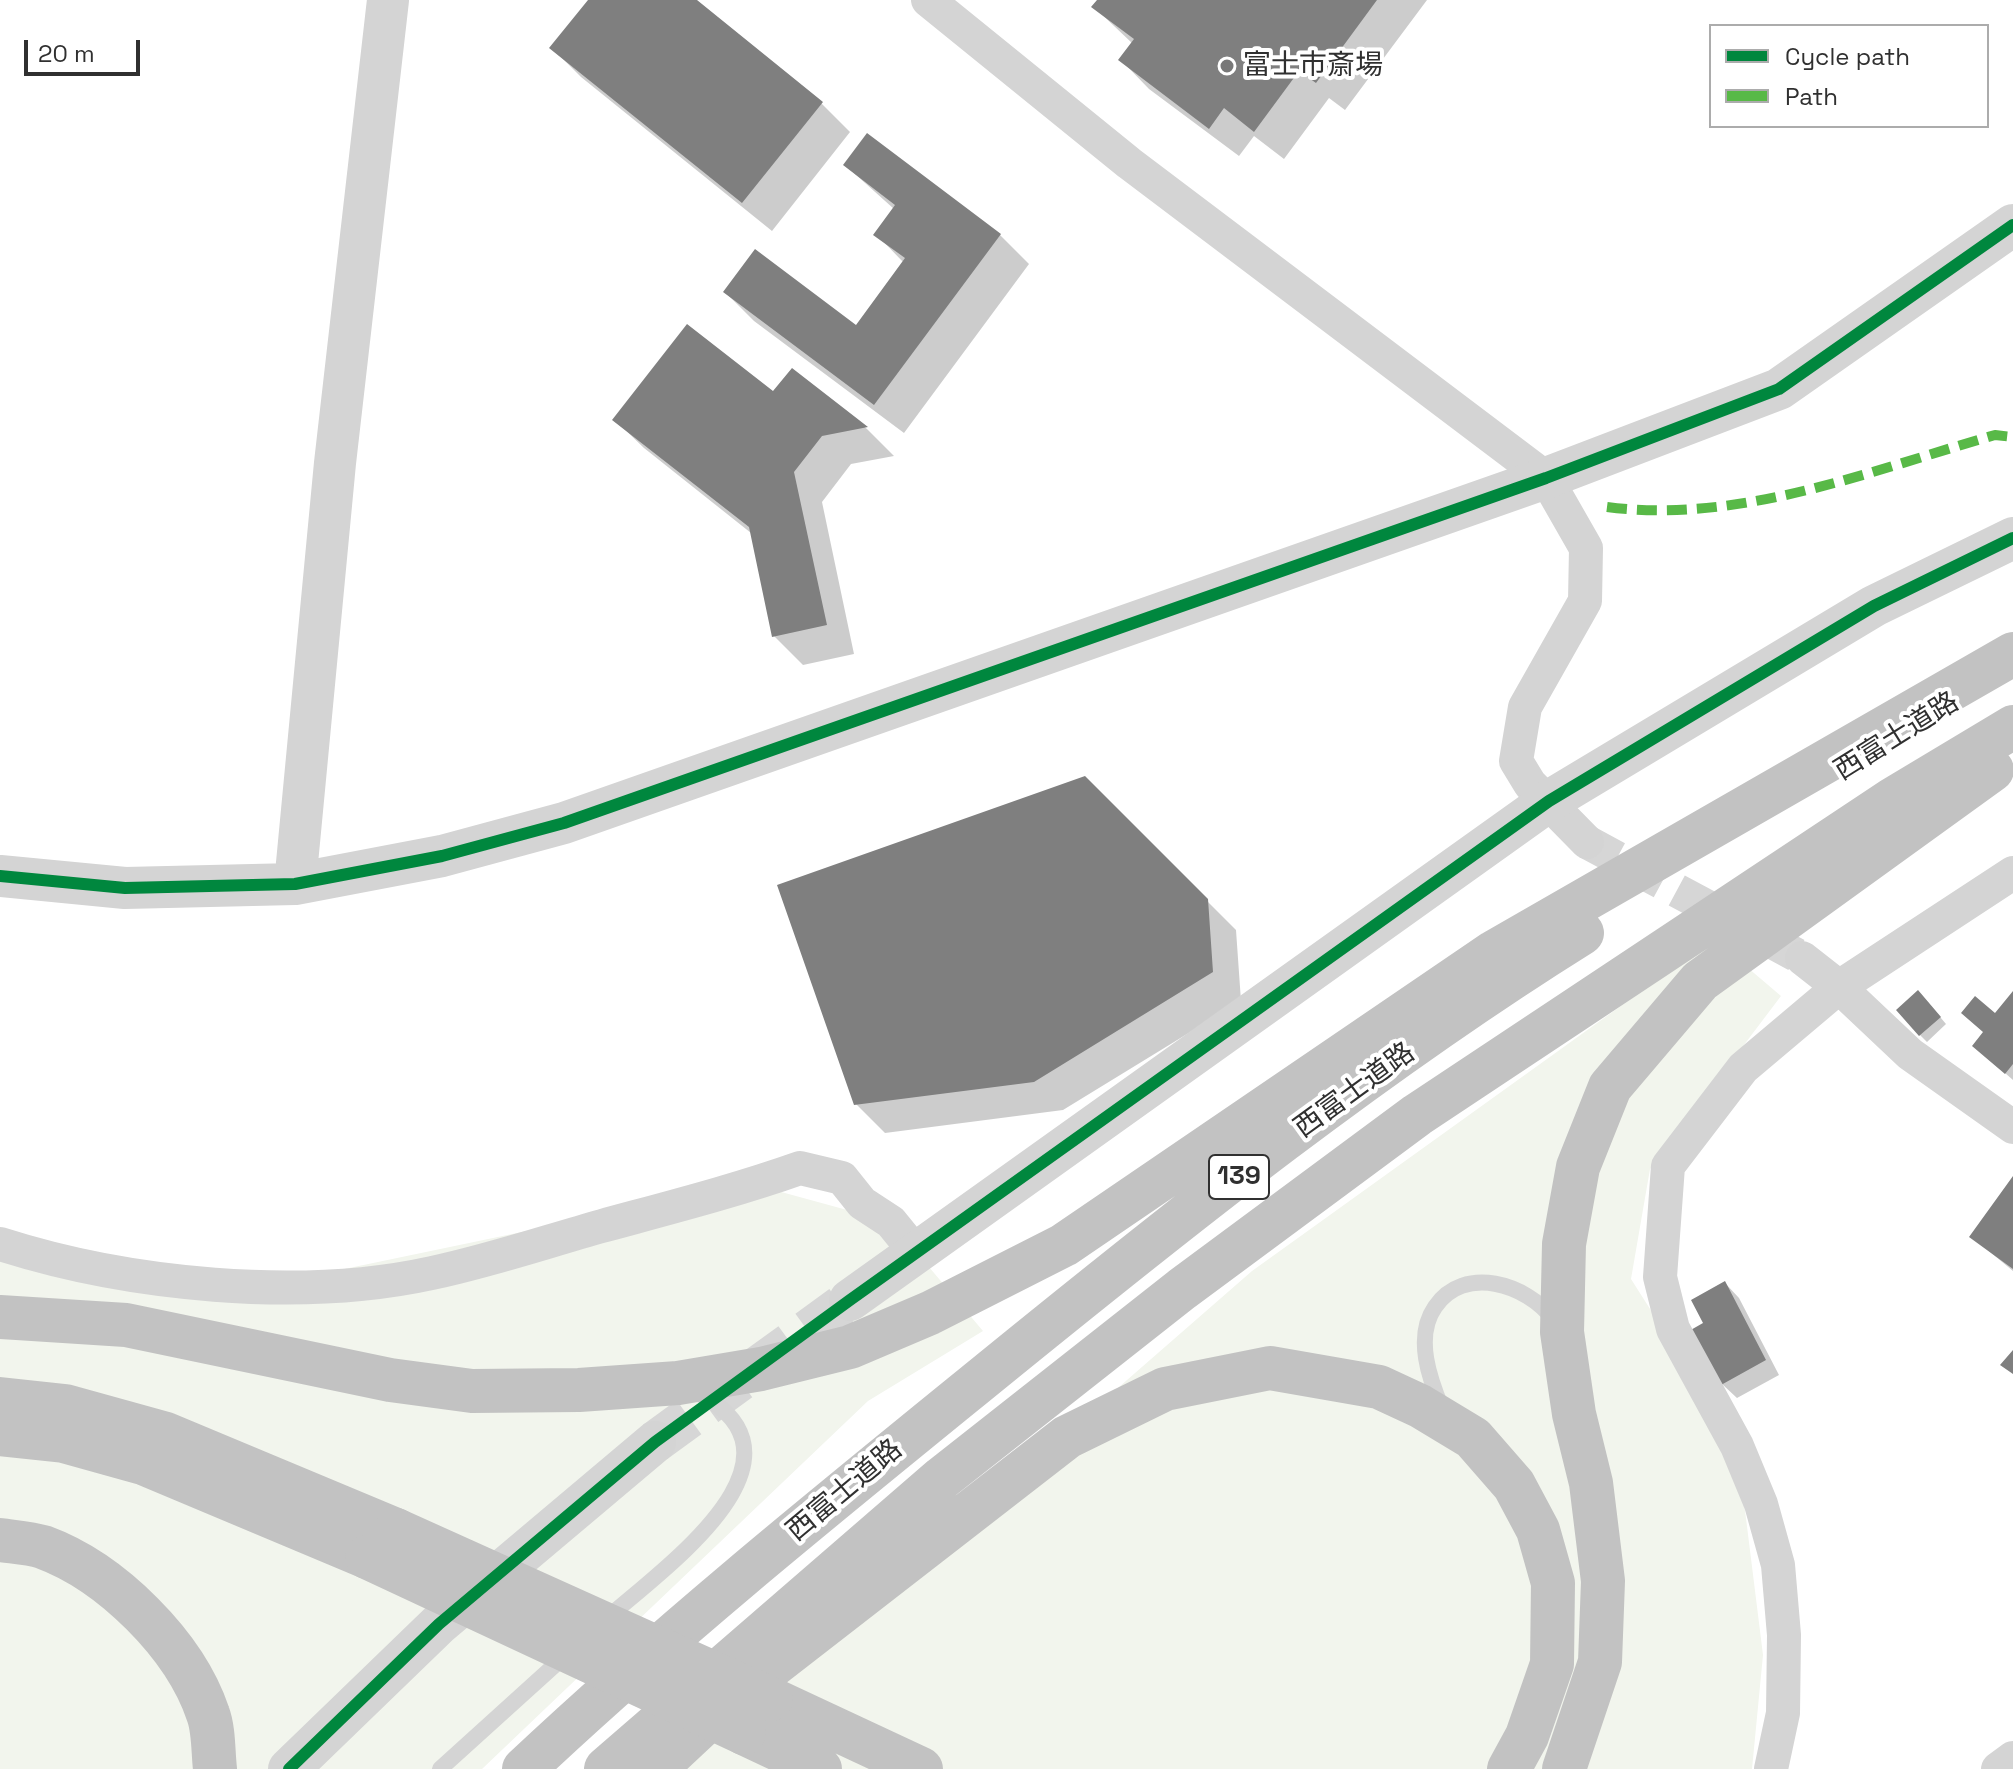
<!DOCTYPE html>
<html>
<head>
<meta charset="utf-8">
<style>
	body { margin:0 }
	#map { position:relative; width:2013px; height:1769px; overflow:hidden; background:#fff; font-family:"Space Grotesk",sans-serif }
	canvas { display:block }
	.legend { position:absolute; left:1709px; top:24px; width:280px; height:104px; box-sizing:border-box; background:#fff; border:2px solid #acacac; margin:0; padding:10px 14px; list-style:none; font-size:24px; color:#303030 }
	.legend li { display:flex; align-items:center; gap:16px; height:40px }
	.legend b { width:40px; border:2px solid #acacac }
	.scale { position:absolute; left:24px; top:40px; width:116px; height:36px; box-sizing:border-box; border:4px solid #303030; border-top:0; padding-left:10px; font-size:24px; line-height:28px; white-space:nowrap; color:#303030; -webkit-text-stroke:6px #fff; paint-order:stroke }
</style>
</head>
<body>
<div id="map">
<canvas width="2013" height="1769"></canvas>
<ul class="legend">
<li><b style="height:10px;background:#00873e"></b>Cycle path</li>
<li><b style="height:10px;background:#58b947"></b>Path</li>
</ul>
<div class="scale">20 m</div>
</div>
<script>
const ctx = document.querySelector('canvas').getContext('2d');
ctx.lineJoin = 'round';
function fill(path, color) { ctx.fillStyle = color; ctx.fill(path, 'evenodd'); }
function trace(path, color, width, dash) { ctx.strokeStyle = color; ctx.lineWidth = width; ctx.lineCap = dash ? 'butt' : 'round'; ctx.setLineDash(dash || []); ctx.stroke(path); }
function drawText(font, color, halo, rows, align = 'center') {
  ctx.font = font + ' "Space Grotesk","Noto Sans JP",sans-serif'; ctx.lineWidth = 8; ctx.setLineDash([]); ctx.textBaseline = 'middle'; ctx.strokeStyle = halo; ctx.fillStyle = color; for (const [text, x, y, turn = 0] of rows) {
    ctx.save(); ctx.translate(x, y); ctx.rotate((+turn || 0) * Math.PI / 180); ctx.textAlign = isNaN(turn) ? turn : align; if (halo) ctx.strokeText(text, 0, 0); ctx.fillText(text, 0, 0); ctx.restore();
  }
}
fill(new Path2D(`
	M1714,939L1781,996L1650,1169L1631,1279L1737,1446L1763,1655L1752,1769H681L1252,1271Z
	M752,1184L891,1222L983,1331L868,1401L482,1769H0V1231L258,1287Z`), '#f2f5ed');
fill(new Path2D(`
	M590,0H694L822,104L850,132L772,231L581,77L552,48Z
	M1099,0H1427L1345,110L1329,98L1284,159L1254,136L1239,156L1149,89L1121,60L1133,44L1094,7Z
	M867,136L1000,235L1029,264L904,433L754,321L725,292L857,327L904,263L876,234L894,209L845,165Z
	M792,370L867,429L894,456L851,464L822,502L854,654L803,665L774,636L751,533L644,448L615,420L773,394Z
	M1084,778L1236,930L1241,1001L1063,1110L885,1133L856,1104Z
	M2013,994V1080L1974,1046Z
	M1925,999L1946,1024L1927,1042L1920,1035Z
	M2013,1180V1271L1972,1237Z
	M1725,1283L1739,1298L1779,1375L1737,1398L1722,1384L1705,1324Z`), '#0003');
fill(new Path2D(`
	M588,0H697L823,102L742,203L549,48Z
	M1097,0H1377L1316,83L1299,71L1254,132L1224,108L1209,129L1118,60L1134,39L1091,7Z
	M867,133L1001,234L874,405L723,292L755,249L856,325L905,258L873,235L895,205L843,165Z
	M687,324L773,391L792,368L868,427L822,436L794,472L827,625L772,637L749,527L612,420Z
	M1085,776L1208,899L1213,972L1034,1082L854,1105L777,885Z
	M1918,990L1941,1017L1919,1036L1896,1010Z
	M2013,991V1064L2005,1074L1972,1046L1983,1032L1961,1013L1975,996L1995,1013Z
	M2013,1176V1269L1969,1237Z
	M1725,1281L1766,1360L1721,1385L1689,1331L1703,1323L1691,1300Z
	M2013,1350V1374L2000,1365Z`), '#7f7f7f');
trace(new Path2D(`
	M1587,842L1802,958`), '#d6d6d6', 34, [34, 17]);
trace(new Path2D(`
	M655,1442L850,1300`), '#d6d6d6', 42, [42, 21]);
trace(new Path2D(`
	M1442,1409C1430,1380 1414,1337 1435,1307C1464,1264 1527,1284 1553,1319
	M605,1620C663,1568 826,1456 694,1391
	M440,1769L567,1654`), '#d4d4d4', 16);
trace(new Path2D(`
	M928,0L1129,163L1546,478L1586,548L1585,601L1525,707L1516,761L1530,784L1587,842
	M1802,958L1839,987L1910,1054L2013,1127
	M0,1244C128,1285 300,1302 432,1273C489,1261 545,1242 602,1226C668,1208 735,1191 800,1168L842,1178L862,1203L891,1222L917,1254
	M1771,1769L1783,1713L1784,1635L1778,1565L1761,1504L1737,1446L1673,1329L1660,1277L1668,1166L1743,1068L1839,987L2013,873
	M1998,1769L2013,1758`), '#d4d4d4', 34);
trace(new Path2D(`
	M0,876L125,888L295,884L442,856L564,823L1546,478L1779,389L2013,225
	M295,884L335,463L388,0
	M850,1300L1549,801L1874,606L2013,538
	M289,1769L439,1624L655,1442`), '#d4d4d4', 42);
trace(new Path2D(`
	M0,1317L126,1325L390,1380L472,1391L579,1390L678,1383L761,1369L850,1347L930,1313L1064,1245L1494,952L2013,654
	M0,1399L65,1406L166,1434L396,1530
	M0,1434L64,1441L143,1463L367,1557
	M0,1540C14,1542 30,1543 43,1547C111,1572 185,1645 208,1714C214,1730 213,1752 215,1769
	M771,1699L921,1769
	M744,1733L820,1769
	M524,1769C675,1627 838,1496 999,1365C1186,1213 1377,1061 1582,933
	M606,1769L942,1478L1182,1289L1417,1115L1893,799L2013,727
	M655,1769L732,1697L1067,1437L1165,1389L1270,1368L1379,1387L1420,1406L1473,1438L1514,1485L1538,1530L1553,1583L1552,1664L1527,1736L1509,1769
	M1564,1769L1600,1662L1603,1581L1591,1483L1574,1414L1562,1332L1564,1244L1578,1167L1610,1087L1700,981L1992,770`), '#c2c2c2', 44);
trace(new Path2D(`
	M396,1530L771,1699
	M367,1557L744,1733`), '#c2c2c2', 44);
trace(new Path2D(`
	M1607,507C1740,524 1869,471 1995,435L2013,437`), '#58b947', 10, [20, 10]);
trace(new Path2D(`
	M0,876L125,888L295,884L442,856L564,823L1546,478L1779,389L2013,225
	M289,1769L439,1624L655,1442L850,1300L1549,801L1874,606L2013,538`), '#00873e', 12);
for (const [x, y, r, color] of [
	[1227,66,8,"#787878"]
]) { const dot = new Path2D(); dot.arc(x, y, r, 0, 2 * Math.PI); ctx.fillStyle = color; ctx.fill(dot); trace(dot, '#fff', 3); }
for (const [x, y, w] of [
	[1239,1177,60]
]) { const box = new Path2D(); box.roundRect(x - w / 2, y - 22, w, 44, 6); ctx.fillStyle = '#fff'; ctx.fill(box); trace(box, '#303030', 2); }
drawText('bold 26px', '#303030', null, [
	["139",1239,1177]
]);
drawText('28px', '#303030', '#fff', [
	["富士市斎場",1243,66]
], 'left');
drawText('28px', '#303030', '#fff', [
	["西富士道路",1897,737,-32],
	["西富士道路",1355,1091,-36],
	["西富士道路",845,1491,-40]
]);
</script>
</body>
</html>
